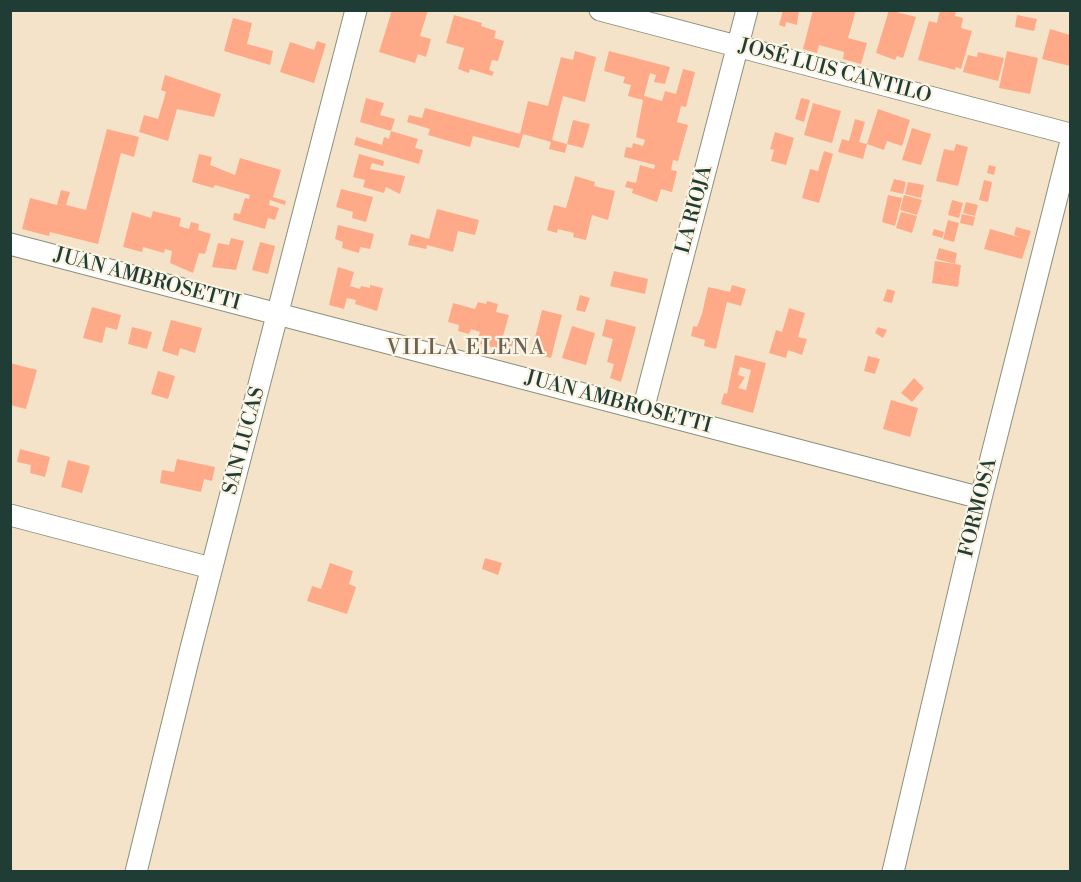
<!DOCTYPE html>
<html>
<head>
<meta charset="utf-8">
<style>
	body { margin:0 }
	#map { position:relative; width:1081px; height:882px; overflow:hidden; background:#f5e3c9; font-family:"Libre Bodoni",serif }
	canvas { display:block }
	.frame { position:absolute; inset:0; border:12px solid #1f3d34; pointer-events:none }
</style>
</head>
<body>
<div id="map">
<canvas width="1081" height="882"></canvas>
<div class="frame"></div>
</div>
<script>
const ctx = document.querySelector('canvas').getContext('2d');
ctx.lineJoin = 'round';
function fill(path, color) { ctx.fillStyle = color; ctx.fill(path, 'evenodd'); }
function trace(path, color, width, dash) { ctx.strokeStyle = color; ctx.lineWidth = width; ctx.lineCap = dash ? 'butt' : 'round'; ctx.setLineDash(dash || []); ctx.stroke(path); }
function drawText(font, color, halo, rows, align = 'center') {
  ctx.font = font + ' "Libre Bodoni",serif'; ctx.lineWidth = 4.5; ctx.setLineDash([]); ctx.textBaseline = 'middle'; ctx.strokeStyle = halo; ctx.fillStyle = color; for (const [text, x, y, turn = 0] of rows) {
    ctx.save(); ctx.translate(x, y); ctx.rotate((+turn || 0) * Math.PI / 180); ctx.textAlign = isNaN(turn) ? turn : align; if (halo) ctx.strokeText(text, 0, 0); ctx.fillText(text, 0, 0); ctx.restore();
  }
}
fill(new Path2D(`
	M392,10H428L420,36L431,39L426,57L418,54L415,63L379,52Z
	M783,10H799L797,25L786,22L785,27L779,25Z
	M813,10H856L848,38L867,43L861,64L843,59L844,52L819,45L817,53L803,49Z
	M889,10L916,17L903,58L897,56L895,60L876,53Z
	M940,10H956L955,16L963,18L961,28L972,31L961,69L956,67L955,70L918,60L929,21L937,23Z
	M454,15L482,23L481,26L496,31L494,38L504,41L498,61L492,60L489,70L494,72L492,76L470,69L469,73L458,69L464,48L446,43Z
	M1017,15L1037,19L1034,31L1015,27Z
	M233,18L252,23L247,44L273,51L270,65L224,51Z
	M1050,29L1070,35V66L1042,59Z
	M317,41L326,44L314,83L280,72L290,42L314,50Z
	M575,51L596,57L585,102L563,96L552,140L567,144L565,153L549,149L551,142L523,134L519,148L473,136L470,147L428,135L430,129L407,122L409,115L422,118L425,108L520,134L528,101L548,106L561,57L573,60Z
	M609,51L670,67L665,84L654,82L656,75L650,73L644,96L662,101L665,91L676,94L683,69L695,72L686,107L681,106L677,122L688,125L678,161L673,160L671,170L677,171L672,192L661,189L657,202L632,193L633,189L625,187L627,181L636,183L640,165L654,169L655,165L624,157L626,147L632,148L633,143L643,146L645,140L636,137L643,100L628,96L631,85L623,83L625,77L604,71Z
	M1007,51L1038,58L1030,94L999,88Z
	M978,52L1004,58L998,81L963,72L968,55L977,57Z
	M165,75L221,94L214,117L177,109L168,141L139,132L144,115L158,119L166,92L161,90Z
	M366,98L384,103L380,115L395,119L391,131L360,122Z
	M801,98L810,100L804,122L795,119Z
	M813,103L841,111L832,143L804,135Z
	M878,109L910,120L902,146L887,141L884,150L867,144Z
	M855,119L865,122L859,142L867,144L863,159L838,152L842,139L849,141Z
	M573,120L590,124L583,148L567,144Z
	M912,128L931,134L921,165L902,160Z
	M107,129L139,137L134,157L121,153L98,244L50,232L49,236L22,229L30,198L57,205L61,190L70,192L66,205L86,210Z
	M391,131L418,139L415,148L423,150L419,164L354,145L356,137L382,145L384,137L389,139Z
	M775,132L794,138L786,165L771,161L774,150L770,149Z
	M956,144L968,147L958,186L936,181L944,149L954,151Z
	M824,151L833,154L819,203L802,198L810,169L818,171Z
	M199,154L212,157L210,165L235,175L240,158L281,170L273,197L286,201L285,205L270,200L269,205L279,208L275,220L268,218L265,229L233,220L234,213L240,214L245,198L249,199L250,195L215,185L213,188L192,182Z
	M359,154L384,161L383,166L372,163L370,169L405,176L400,194L386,187L384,193L363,187L365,180L353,177Z
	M989,165L996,167L994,175L987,173Z
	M575,176L595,182L594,186L615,191L608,220L592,215L586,240L573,237L574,233L558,229L557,233L547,230L554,205L566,208Z
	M894,179L906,182L903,194L890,191Z
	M984,180L992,182L988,202L979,200Z
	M908,182L924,185L921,198L905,194Z
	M341,189L373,197L366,222L352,218L353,212L336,207Z
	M888,195L902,198L895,226L882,222Z
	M904,195L922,200L917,215L900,210Z
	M952,200L963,203L959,218L948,215Z
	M966,202L978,205L975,216L963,213Z
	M437,209L479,220L475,235L458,231L453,252L427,245L426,249L408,245L411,234L429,239Z
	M153,211L181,218L179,226L189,229L191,222L199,224L198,230L211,234L205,254L199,253L193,273L170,263L172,251L165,249L164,253L143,247L142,252L123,247L132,212L151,218Z
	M901,212L917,216L912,233L896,228Z
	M962,214L975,217L973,226L960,223Z
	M948,220L959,223L954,242L943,239Z
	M338,225L374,234L370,249L360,247L359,253L342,248L343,242L335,239Z
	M1016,227L1031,231L1022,259L984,249L990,229L1022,238L1014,235Z
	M934,229L944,232L942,238L932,235Z
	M231,238L244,241L236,270L212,267L218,243L229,245Z
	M260,242L275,246L268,274L252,270Z
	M939,248L957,253L955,264L936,259Z
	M935,261L961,265L958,287L932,283Z
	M338,267L354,272L350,286L360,289L361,286L370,288V285L383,288L377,311L355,304L356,300L347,298L344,309L329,305Z
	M614,271L648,279L645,294L610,286Z
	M732,285L746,289L741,306L727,302L716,349L704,346L705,340L691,336L693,326L697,327L702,314L708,287L730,292Z
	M887,289L895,291L892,303L883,301Z
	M580,295L590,298L585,312L576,310Z
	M487,301L498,304L496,312L509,315L503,336L514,339L510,352L477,343L480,332L471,329L469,334L458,331L459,325L448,322L453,303L475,309L478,302L486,304Z
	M92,307L121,315L117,330L106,327L102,343L83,338Z
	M789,308L805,313L798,337L807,339L802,355L788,350L786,358L769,353L776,330L782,332Z
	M542,310L562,315L551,358L531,353Z
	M606,319L636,327L621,382L610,378L614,364L607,362L613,339L602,336Z
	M171,320L202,328L195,353L180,348L178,356L162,351Z
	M572,326L595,333L586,365L562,358Z
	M132,327L152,332L147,349L128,344Z
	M878,327L887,330L883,338L875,333Z
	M735,355L766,363L753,413L721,404L724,393L727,394ZM740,367L751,370L746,390L738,388L745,377L738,375Z
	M868,356L880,359L875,374L864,371Z
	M10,363L37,370L26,409L10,405Z
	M158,371L175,376L168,399L151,394Z
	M914,378L924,388L912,402L901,393Z
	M891,400L918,408L910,437L883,429Z
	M20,449L50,457L45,477L30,473L31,465L17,462Z
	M177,459L215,467L212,481L204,479L201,492L160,483L162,470L174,472Z
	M68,460L90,466L82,493L61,487Z
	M485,558L502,563L498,575L482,569Z
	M330,563L353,571L349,584L356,587L347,614L307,601L312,586L321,589Z`), '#feaa89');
const street = new Path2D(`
	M600,10L1070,134
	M10,244L981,498
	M643,410L747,10
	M10,515L211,568
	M136,872L191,648L356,10
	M893,872L981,498L1070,145`);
trace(street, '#8a907e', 23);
trace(street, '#fff', 21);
drawText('20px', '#1f3d34', '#fcf5e5', [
	["JOSÉ LUIS CANTILO",835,72,15],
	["LA RIOJA",695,210,-75],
	["JUAN AMBROSETTI",147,280,15],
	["JUAN AMBROSETTI",618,403,15],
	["SAN LUCAS",245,441,-75],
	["FORMOSA",979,508,-76]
]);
ctx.letterSpacing = '1.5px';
drawText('21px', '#6d6352', '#fcf5e5', [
	["VILLA ELENA",466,349]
]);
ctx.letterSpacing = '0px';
</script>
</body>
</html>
